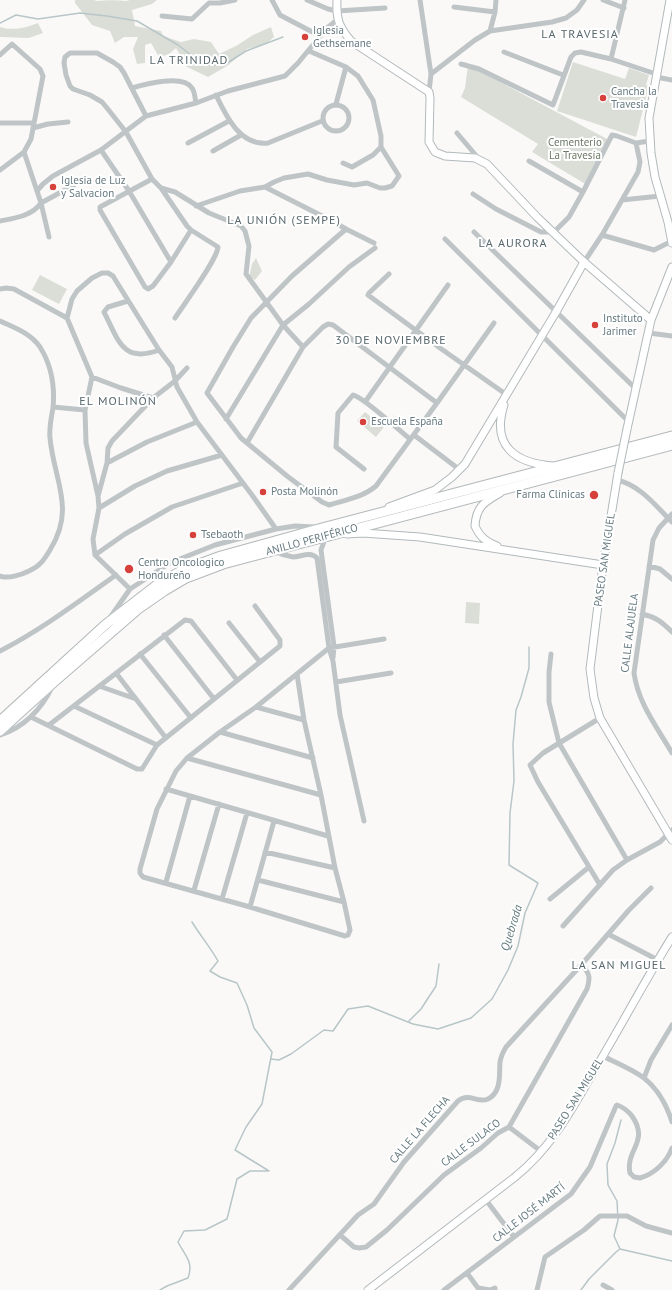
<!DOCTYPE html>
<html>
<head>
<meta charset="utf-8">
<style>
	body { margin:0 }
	canvas { display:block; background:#faf9f8 }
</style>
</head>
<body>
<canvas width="672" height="1290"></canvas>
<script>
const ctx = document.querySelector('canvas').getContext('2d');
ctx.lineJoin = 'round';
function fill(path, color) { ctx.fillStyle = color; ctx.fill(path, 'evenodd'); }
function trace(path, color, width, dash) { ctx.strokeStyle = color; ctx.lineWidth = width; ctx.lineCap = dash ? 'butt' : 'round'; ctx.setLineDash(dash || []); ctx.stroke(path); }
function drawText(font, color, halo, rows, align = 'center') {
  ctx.font = font + ' "PT Sans",sans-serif'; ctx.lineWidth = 4; ctx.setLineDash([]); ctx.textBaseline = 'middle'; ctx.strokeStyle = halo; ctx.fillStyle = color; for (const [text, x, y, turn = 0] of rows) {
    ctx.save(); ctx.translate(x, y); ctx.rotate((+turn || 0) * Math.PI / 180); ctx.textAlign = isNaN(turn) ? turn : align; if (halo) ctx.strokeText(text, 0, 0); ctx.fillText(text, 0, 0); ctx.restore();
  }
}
fill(new Path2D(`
	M75,0H94L97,1C106,0 118,0 126,1L130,0H157L152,4L132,10L135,26L161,31L163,36L181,42L194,39L211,42L219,54L236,46L253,35L271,27L274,37L266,44L247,49L227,66L208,77L185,66L184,54L180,55L176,48L169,54L159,57L151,43L145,45V63L137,64L133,49L138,37H124L115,43L110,31L92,25L75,3Z
	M38,23L43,33L29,38L0,37V27C12,31 26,28 38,23Z
	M573,62L625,79L629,68L649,75L646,85L649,86L636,137L557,111Z
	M468,65L609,140L587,185L532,152L538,144L461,97L465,88Z
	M256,258L262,271L255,280L249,277L252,264Z
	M40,275L67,289L59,304L32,290Z
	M365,412L384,427L376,437L357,421Z
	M466,602L480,603L479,624L465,623Z`), '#dbded7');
trace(new Path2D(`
	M0,23L16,15L38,19L80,13L107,16L137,21L178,45L204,65H224L246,51L283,37
	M409,1021L421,1009L436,986L439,964
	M271,1059L279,1060L291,1054L324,1030L333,1031L348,1009L368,1006L413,1024L438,1029L471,1018L492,999L508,970L518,946L525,913L538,883L509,865L510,813L514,781L513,744L516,710L521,697L529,668V647
	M620,1249L614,1236L618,1220L617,1201L608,1185L607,1164L615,1143L621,1120
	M160,1290L167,1286L188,1278C194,1262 185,1256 178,1242L184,1231L205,1230L227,1219L237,1179L250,1171H269L235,1150L246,1127L262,1104L272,1052L254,1028L247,1005L237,983L220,977L210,971L218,961C210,947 200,935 192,922
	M581,1290L589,1279L616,1252L620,1249L672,1261`), '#b8c6c8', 1.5);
const secondary = new Path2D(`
	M337,0C336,19 339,27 351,41L429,92L430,98L429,142L435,152L445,156L475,158L487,164L537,217L584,262L651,320
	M670,0L649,118L651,153L655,177L668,222L672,243
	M504,405C491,446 515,463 553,466
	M627,429L651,320L672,267
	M618,473L603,565L590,669L594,698L600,718L672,840
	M389,507L435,490L452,477L465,464L556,312L584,262
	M347,534L363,533L420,537L603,565
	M497,546C486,542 480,537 475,526C476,507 484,502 500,493
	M368,1290L515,1177C549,1150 570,1113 591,1076C619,1030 644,982 672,937`);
const highway = new Path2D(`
	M0,721L105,625L158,584L183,570L221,556L322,528L672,436
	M0,731L54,682L138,609L164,591L186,578L223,564L672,445`);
trace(secondary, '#b2b9bc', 9);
trace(highway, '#b3b9bb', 11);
trace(new Path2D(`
	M272,0L280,15L320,36
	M307,0L328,9L337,11L385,8
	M420,0L431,74L429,92
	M603,0L624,8
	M454,7L495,12
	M162,16L192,19L209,3H220L235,0
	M490,31L552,22L566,18L577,10L584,0
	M504,52L563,75
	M0,55L12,44L40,69L43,76L31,139L24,152L41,203C32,216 15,218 0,221
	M611,59L625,0
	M461,64L479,69L553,105L571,57L575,53L581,52L611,59L656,74
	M431,74L475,40L490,31L495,12L496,0
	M656,77L672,80
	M132,88C145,84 183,74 192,88C195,92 195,99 196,103
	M216,95C226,116 240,146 268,143L322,121
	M336,104L346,67
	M323 118a13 13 0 1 1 26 0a13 13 0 1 1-26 0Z
	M146,116L124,73L120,67L113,62L97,53H70L65,57L64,63L66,75L70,86L73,89L90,95L102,102L107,108L126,132L152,179L161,188L187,226L191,230L218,247C217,260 184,304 175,318
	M0,123H33
	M33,128L48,124L68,122
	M457,133L479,159
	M188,143L229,121
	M101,150L129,191L171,262L153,286L148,289L145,287L100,210V207L152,179
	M213,151L241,135
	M529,161L583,192
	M343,163L352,167L373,155L381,147
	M0,170L24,152
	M265,187L332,221L346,229L374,243
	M161,188L175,192L209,213L241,226L245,231L249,246L246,274L283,325L303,347
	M37,191L43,184L53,176L101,150L146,116L196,103L228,91L285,76L298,63L326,29L338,19
	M473,194L496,209L541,232H554L569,217L583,192L612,135L617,136L636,143
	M622,200L660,196
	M196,206L240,191L265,187L274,182L284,178L308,174L327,180L354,185L367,183L380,188H385L392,186L399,176L381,147V136L373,100L358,76L346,67L309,51
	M346,229L292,276L251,318L233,347L207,393L241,438L287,476L322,502L329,505C346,500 363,497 376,486L437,403L494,323
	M474,232L636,389
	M602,235L654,250L672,241
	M49,237L41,203L74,185
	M445,239L629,422
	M171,262L191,230
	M584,262L602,235L638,172L640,162L636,143L650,141
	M389,274L369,293L368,295L440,348L507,395
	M0,289L6,288L14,289L67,318
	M128,301L108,307L104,312C118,339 122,364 159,350
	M0,321C15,328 30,333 40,347C52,366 55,386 53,408C51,418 49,428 50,438C54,481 76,508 50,550C44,560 40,566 29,571C21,575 8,579 0,576
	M649,333L672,336
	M92,377L121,388L153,398
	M365,402L448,285
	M53,407L85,410
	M226,419L283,325L309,304L349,267L375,248
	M414,435L460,470
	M247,443L303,347L323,327L328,324L333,325L437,403
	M107,463L147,442L197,422
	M364,469L336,447L338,413L353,395C362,396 400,431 410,439
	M617,480C640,485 656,506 672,522
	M98,496L86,443L85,410L92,377L67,318L72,299L77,291L92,278L102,273H108L113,276L116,281L159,350L172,367L177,387L197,422L252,495L276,529
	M99,508L135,486L167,471L222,455
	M672,514L659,528L653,540L634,673C638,703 657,727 672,753
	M326,536L321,550L334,646L333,658
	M274,551C280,554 286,556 293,557C301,557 310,551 317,558L329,648L333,661L340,715L364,821
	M95,555L125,534L172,507L243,483
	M649,566L660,569L672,579
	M130,589L95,555L93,539L99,508L98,496L107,463L108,448L112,441L153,398L175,381L187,368
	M642,614C656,617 662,622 672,632
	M109,619L130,589L170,563L215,545L276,529L295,526L315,527
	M229,623L260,662
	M164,635L214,699
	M0,651C41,630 78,602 116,575
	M140,654L191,718
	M551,654L549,672V702L559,743L627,860
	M116,673L166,738
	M297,674L304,720L321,795L335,868L344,902L350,930L348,935L345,936L250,907L143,877L140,873V869L157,809L176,771L187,758L220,732L256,707L329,648L384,639
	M336,682L391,673
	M99,686L136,699
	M74,706L157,745
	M256,707L304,720
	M31,717L137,769H142L157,745L280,646V640L255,606
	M49,725L185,620L191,621L237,680
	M220,732L313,758
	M0,735C23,728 42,709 52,687
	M187,758L321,795
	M166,789L328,836
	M265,852L335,868
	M258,880L344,902
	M166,882L190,796
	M600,885L538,782L530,765L543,753L600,718
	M194,890L219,804
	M222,899L247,813
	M550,899L589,867
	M250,907L274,821
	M563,926L613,870L627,860L660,842L672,830
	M608,934L658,960
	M603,1056C616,1063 632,1069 644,1078C658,1089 667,1106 672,1122
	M644,1078L651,1060L672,1025
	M509,1127L542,1152
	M486,1200L514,1237
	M340,1235L354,1247L359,1248L366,1247L387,1230L444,1175L481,1148L498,1133L509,1127L587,989C591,976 589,974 582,964
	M467,1273L478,1288L490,1290L495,1288V1290
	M603,1285L612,1290
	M289,1290L358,1215L374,1204L404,1162L458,1101C470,1092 477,1104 488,1099C502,1092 499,1074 500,1062C501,1056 503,1052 506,1047L582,964L629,910L651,888
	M444,1290L571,1194L590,1167L616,1106L617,1105C623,1107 628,1111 632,1116C650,1142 625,1150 630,1173L634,1177L640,1178C654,1174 667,1162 672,1148
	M537,1290L545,1257L584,1230L600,1216H627L646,1226L672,1233`), '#bfc5c7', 5);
trace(secondary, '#fff', 7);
trace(highway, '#fff', 9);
const secondaryBridge = new Path2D(`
	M618,473L627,429`);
trace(secondaryBridge, '#b2b9bc', 9, []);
trace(secondaryBridge, '#fff', 7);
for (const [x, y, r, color] of [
	[305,37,4,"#d7413b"],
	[603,98,4,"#d7413b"],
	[53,187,4,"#d7413b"],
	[595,325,4,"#d7413b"],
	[363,422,4,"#d7413b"],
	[263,492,4,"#d7413b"],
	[594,495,5,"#d7413b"],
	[193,535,4,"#d7413b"],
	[129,569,5,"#d7413b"]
]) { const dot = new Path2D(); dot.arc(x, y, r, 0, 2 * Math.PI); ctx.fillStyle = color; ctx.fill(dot); trace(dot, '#fff', 1.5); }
drawText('11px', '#667a80', '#fff', [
	["Iglesia",313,31],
	["Gethsemane",313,44],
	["Cancha la",611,92],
	["Travesia",611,105],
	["Iglesia de Luz",61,181],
	["y Salvacion",61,194],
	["Instituto",603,319],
	["Jarimer",603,332],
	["Escuela España",371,422],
	["Posta Molinón",271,492],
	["Farma Clínicas",585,495,"right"],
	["Tsebaoth",201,535],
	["Centro Oncologico",138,563],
	["Hondureño",138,576]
], 'left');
drawText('11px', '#6d7965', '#fff', [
	["Cementerio",575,143],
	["La Travesía",575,156]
]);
drawText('11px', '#667a80', '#fff', [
	["ANILLO PERIFÉRICO",312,540,-15],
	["PASEO SAN MIGUEL",605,560,-82],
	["CALLE ALAJUELA",630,633,-83],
	["PASEO SAN MIGUEL",576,1099,-58],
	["CALLE LA FLECHA",420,1130,-49],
	["CALLE SULACO",471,1143,-37],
	["CALLE JOSÉ MARTÍ",529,1213,-38]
]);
ctx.letterSpacing = '1px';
drawText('12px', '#58676c', '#fff', [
	["LA TRAVESIA",580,35],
	["LA TRINIDAD",189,61],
	["LA UNIÓN (SEMPE)",284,221],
	["LA AURORA",513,244],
	["30 DE NOVIEMBRE",391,341],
	["EL MOLINÓN",118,402],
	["LA SAN MIGUEL",619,966]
]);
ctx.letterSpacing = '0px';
drawText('italic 12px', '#61787a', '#fff', [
	["Quebrada",512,928,-73]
]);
</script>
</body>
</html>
